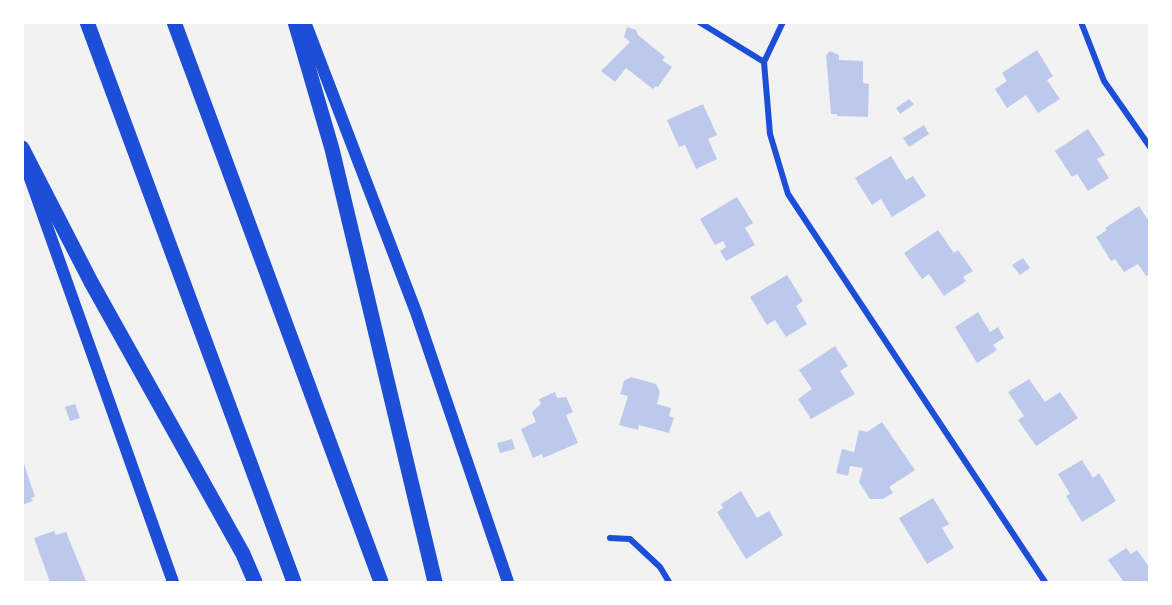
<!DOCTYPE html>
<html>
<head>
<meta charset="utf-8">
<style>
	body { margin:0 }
	#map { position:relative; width:1172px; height:605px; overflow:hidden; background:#f2f2f2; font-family:Ubuntu,sans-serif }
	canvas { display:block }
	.frame { position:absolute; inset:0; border:24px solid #fff; pointer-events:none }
</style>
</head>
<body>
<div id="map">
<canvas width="1172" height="605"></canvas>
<div class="frame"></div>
</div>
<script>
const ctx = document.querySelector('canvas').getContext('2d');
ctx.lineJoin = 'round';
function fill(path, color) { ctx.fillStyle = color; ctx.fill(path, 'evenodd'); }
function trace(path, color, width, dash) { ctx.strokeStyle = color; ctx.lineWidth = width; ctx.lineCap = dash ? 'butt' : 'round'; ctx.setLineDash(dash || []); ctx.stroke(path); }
fill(new Path2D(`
	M627,27L636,30L638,35L665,57L662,60L672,67L658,87L656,86L653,89L626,68L615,82L601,71L630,42L624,37Z
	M1037,50L1053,76L1047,80L1060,99L1038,113L1026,95L1007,108L995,89L1007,81L1002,73Z
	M830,51L839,55V60L863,61V83L869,84L868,117L837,116V114H831L826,55Z
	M909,99L914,104L900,114L896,108Z
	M703,104L717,135L708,139L717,159L696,169L685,145L679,147L667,120Z
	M924,125L929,134L909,147L903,138Z
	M1088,129L1105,155L1097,159L1109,178L1088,191L1077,174L1072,177L1055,151Z
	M891,156L906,180L913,176L926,196L892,217L881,199L872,205L855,178Z
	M737,197L753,223L745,228L755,245L726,261L720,251L726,247L723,241L715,245L700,219Z
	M1139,206L1150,223V273L1146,276L1138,264L1124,272L1115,259L1111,261L1096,237L1107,230L1105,228Z
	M938,230L954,253L958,250L973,271L963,277L966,281L944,296L929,274L922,279L904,253Z
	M1023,258L1030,268L1020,275L1012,265Z
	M787,275L803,301L796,306L807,324L786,337L775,320L767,325L750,297Z
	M978,312L990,332L998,327L1004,338L993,345L997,350L977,363L955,327Z
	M835,346L848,366L840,371L855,394L811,419L798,399L812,389L799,370Z
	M631,377L656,384L660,392L657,404L671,408L669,416L674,418L669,433L639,425L638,430L619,425L628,396L620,394L624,381Z
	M1029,379L1045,402L1060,392L1078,418L1036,446L1018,420L1024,416L1008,392Z
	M555,392L557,398L566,397L573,412L566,415L578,443L543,458L542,454L533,458L521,429L536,422L532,412L541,404L539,399Z
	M75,404L80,418L70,421L65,407Z
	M882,422L915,470L889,487L893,493L883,499H870L859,482L863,468L850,466L848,476L836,473L842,449L854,452L859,430L867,432Z
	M512,439L515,449L500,453L497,443Z
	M1082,460L1093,478L1099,473L1116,501L1082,522L1066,496L1070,494L1058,474Z
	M23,461L35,497L31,498L33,501L22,505Z
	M741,491L757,518L769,511L783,535L746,559L717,512L723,508L721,504Z
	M933,498L949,524L942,528L954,548L927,564L899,518Z
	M54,531L56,535L66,532L86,581L50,582L34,538Z
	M1126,548L1131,554L1137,550L1150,568V582H1124L1108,560Z`), '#bdc9ec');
trace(new Path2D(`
	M699,22L764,62
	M783,22L764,62L770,134L788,194L1045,582
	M1081,22L1104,81L1150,147
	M610,538L630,539L660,567L669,582`), '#1d4ed8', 6);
trace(new Path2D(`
	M305,22L416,312L508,582
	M26,167L173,582`), '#1d4ed8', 12);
trace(new Path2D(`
	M87,22L294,582
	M174,22L381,582
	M295,22L332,149L435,582
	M22,148L91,282L243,554L255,582`), '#1d4ed8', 15);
</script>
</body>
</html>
